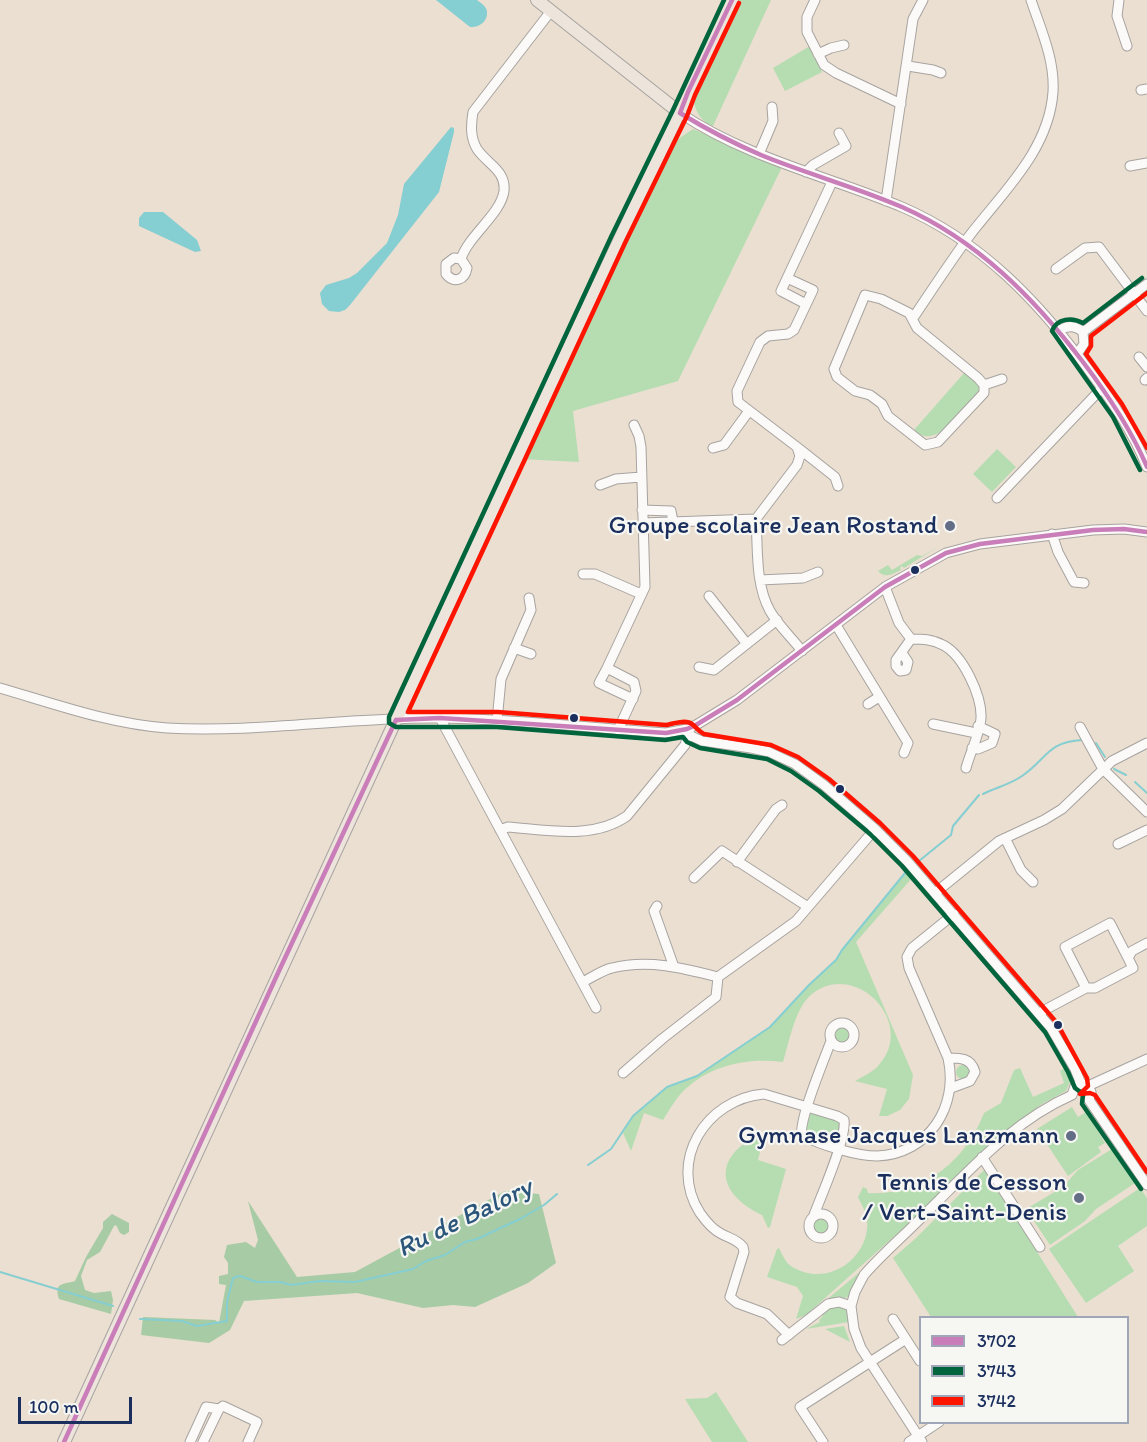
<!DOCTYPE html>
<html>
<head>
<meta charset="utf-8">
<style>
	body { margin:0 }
	#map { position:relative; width:1147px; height:1442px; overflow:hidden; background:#eadfd0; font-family:Itim,sans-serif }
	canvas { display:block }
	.legend { position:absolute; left:919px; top:1316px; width:210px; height:108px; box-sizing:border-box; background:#f6f6f2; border:2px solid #9ea6b7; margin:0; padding:8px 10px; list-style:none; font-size:18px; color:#1b2f5e }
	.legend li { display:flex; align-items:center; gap:12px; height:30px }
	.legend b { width:30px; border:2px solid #9ea6b7 }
	.scale { position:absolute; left:18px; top:1397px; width:114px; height:27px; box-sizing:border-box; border:3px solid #1b2f5e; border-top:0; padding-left:8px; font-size:18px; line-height:21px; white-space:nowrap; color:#1b2f5e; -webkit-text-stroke:4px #f6f6f2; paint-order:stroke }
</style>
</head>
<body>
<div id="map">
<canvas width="1147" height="1442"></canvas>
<ul class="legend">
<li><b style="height:8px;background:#c97eb9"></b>3702</li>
<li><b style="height:8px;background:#00643c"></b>3743</li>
<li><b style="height:8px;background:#ff1400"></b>3742</li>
</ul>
<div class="scale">100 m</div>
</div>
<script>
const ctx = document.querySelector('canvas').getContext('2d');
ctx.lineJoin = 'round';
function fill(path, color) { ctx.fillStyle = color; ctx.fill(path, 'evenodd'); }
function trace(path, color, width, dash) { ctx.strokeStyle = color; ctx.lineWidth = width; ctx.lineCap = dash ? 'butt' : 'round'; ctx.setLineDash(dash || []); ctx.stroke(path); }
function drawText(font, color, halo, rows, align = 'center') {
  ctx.font = font + ' Itim,sans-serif'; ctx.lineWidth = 4.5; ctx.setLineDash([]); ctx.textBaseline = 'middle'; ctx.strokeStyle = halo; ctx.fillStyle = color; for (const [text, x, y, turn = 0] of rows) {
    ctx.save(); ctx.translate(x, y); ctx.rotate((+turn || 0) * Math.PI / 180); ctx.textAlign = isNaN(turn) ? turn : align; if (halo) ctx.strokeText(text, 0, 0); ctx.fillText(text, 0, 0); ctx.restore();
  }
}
fill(new Path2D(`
	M738,0H771L713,126C700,121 696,112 693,99Z
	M810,46L822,72L785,91L773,68Z
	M693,129L782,167L678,381L573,411L579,462L520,459L671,144Z
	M964,373L978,384L980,389L976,396C961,411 935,452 914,430Z
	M997,449L1016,467L992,492L973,474Z
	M938,547L904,568L902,566L900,568L901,570C893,574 885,579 878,571L888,565L892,570L917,555L922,556Z
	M905,873L912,878L856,942L913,1075L909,1099L900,1110L887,1116H879L887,1089L855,1081C862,1077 873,1072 878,1066C918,1024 856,959 812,994C795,1007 789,1043 783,1062C750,1058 715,1064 689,1086C678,1094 670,1109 663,1120L644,1113L631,1151L623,1133L633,1116L667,1087L697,1076L770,1027L809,985L836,960L842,950Z
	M835 1035a7 7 0 1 1 14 0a7 7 0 1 1-14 0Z
	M956 1072a7 7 0 1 1 14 0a7 7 0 1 1-14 0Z
	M1066,1067L1072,1077L1066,1091L1042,1104L991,1142L908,1224L806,1315L796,1319L803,1296L797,1287L767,1277L777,1249L779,1248C781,1252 783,1257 786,1261C789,1266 796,1269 801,1271C834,1284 871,1254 867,1219C866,1211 861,1204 858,1197L863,1187L867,1189L868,1193C922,1196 965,1162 984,1113L1001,1103L1014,1070L1020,1068L1033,1097L1064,1083L1060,1071Z
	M1072,1107L1078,1117L1086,1112L1105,1143L1098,1147L1101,1152L1068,1176L1037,1129Z
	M811,1112L833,1117L839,1122L840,1128L835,1140L832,1142L809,1134L805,1131Z
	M758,1135H764L758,1160L786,1169L770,1227L768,1228L762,1215C718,1194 711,1159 758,1135Z
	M1112,1149L1135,1183L1096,1209L1085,1221L1050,1245L1026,1209L1063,1187L1078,1170Z
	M985,1169L1078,1317H931L893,1258L915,1239Z
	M1140,1188L1147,1198V1226L1118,1246L1134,1271L1086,1303L1049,1249Z
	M813 1226a8 8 0 1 1 16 0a8 8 0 1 1-16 0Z
	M861,1271L848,1297L825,1301Z
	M838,1306L846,1309L849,1322L806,1329L820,1322L819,1320L823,1316L822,1313L830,1308Z
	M844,1326L850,1342L825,1329Z
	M716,1392L748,1442H712L685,1399L707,1398Z`), '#b6ddb2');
fill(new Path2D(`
	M505,1191L539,1194L556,1263L528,1283L475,1307L453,1305L423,1308L357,1293L244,1301L230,1330L209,1343L141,1335L143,1317L215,1320L219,1323L226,1285L219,1284V1276L228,1274V1263L224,1257L227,1245L246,1242L255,1248L258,1240L248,1201L297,1277L355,1272Z
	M112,1214L129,1223V1232L124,1235L120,1233L116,1225L114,1226L100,1252L87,1260L81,1276L85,1290L94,1293L111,1291L113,1300L111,1314L59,1299C54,1282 62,1285 75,1281L86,1257L103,1228V1222Z`), '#a7cba5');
fill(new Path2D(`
	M436,0H477C481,3 487,7 487,12C488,21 479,28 470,27Z
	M451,127L454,128V132L439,192L350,305L345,310L339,312L329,311L322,304L320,293L326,285L349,278L357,273L387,243L398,215L404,184Z
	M144,212H163L197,240L201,251L195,252L139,226V218Z`), '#85ced1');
trace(new Path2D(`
	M1096,743L1105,757
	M1114,769L1126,775
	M1135,782L1147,793
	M983,794C995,788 1011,784 1022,776C1047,759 1047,742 1082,740
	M919,861L951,835L953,826L979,795
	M588,1165L611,1149L633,1116L667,1087L697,1076L770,1027L809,985L836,960L842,950L905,873
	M0,1272L113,1306
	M140,1319L182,1321L197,1326L227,1321V1302L233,1278L240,1276L257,1282H280L292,1285L319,1281L355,1282L413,1269L426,1261L445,1255L465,1242L477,1239L522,1218L544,1205L557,1194`), '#85ced1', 2);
const minor = new Path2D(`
	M815,0L807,17V32L824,65L836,73L901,104
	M1119,0L1117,16L1127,46
	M818,54L831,48L844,45
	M908,66L933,70L941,73
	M1141,90L1147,89
	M680,113C747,158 827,176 902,207C981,241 1038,301 1088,369C1111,400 1133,431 1147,467
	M759,154L773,121L772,107
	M1130,166L1147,163
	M806,172L813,165L846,146L839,133
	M886,201L913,19L923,0
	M461,259L467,268C465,280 454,284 446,274V264L454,258L461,259C468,236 501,214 504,191C506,170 487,164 477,149C470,137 471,125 473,112L551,11
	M1056,269L1085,248L1099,247L1147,311
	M865,295L881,299L909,313L917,328L978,378L984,385V393L938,442L925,445L888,416L882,404L870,395L855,391L837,377L834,369Z
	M806,304L781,291L832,182
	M913,318C932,290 950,262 970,235C1003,192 1049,150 1053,92C1055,60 1041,30 1031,0
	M1059,331C1067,325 1075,325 1083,332L1084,344L1077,354
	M1083,332L1147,284
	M1139,357L1147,367
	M1145,380L1147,378
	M984,385L1002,379
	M797,447L835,477L838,486
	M713,448L724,445L749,411
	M600,485L616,479L641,477
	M997,498L1102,388
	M642,510L671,511L673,522
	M756,519L797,465L800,456L797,447L738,402L737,391L760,342L768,336L788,334L794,330L813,290L787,278
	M643,523L756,519C758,548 755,584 770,611C778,625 792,638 802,651
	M1052,534L1058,552L1074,582L1084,583
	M583,574H595L641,594
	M760,580L803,578L818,572
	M885,587L899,623L911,639C922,639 932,639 943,645C963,655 982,696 981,718C980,733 970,753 966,768
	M709,596L747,644
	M836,625L908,743L904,753
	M514,648L531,654
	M902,653L908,662L906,670L900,671L896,666V660L911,639
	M699,667L714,670L777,620
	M607,668L599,683L633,699
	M0,688C55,704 110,724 167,728C258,733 348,717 439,718C515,719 590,728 666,733L687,729L696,725L737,700L885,587L946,553L980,544L1093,530L1124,529L1147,532
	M868,704L879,697
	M440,718L596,1008
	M497,721L501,679L531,610L529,598
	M933,724L976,733
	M1080,727L1103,769L1147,812
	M687,729L691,736L702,741L751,748L769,752L795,764L824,785L875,829L907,861L1051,1028L1075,1069L1081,1084
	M618,730L636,691L634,682L607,668L645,587L641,447L639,436L634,425
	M972,748L978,749L992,743L995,734L978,726
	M500,830L508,827C547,830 593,840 627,816L685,745L687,739V729
	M1005,838L1021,870L1033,882
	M1118,844L1147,830
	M737,862L776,809L782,805
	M694,878L722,851L808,907
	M935,893L999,841L1044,820L1062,809L1112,761L1147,743
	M657,906L654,911L674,967
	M582,982C592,978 602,970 612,968C648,959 683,968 718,977L796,921L875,829
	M1086,988L1065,947L1110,923L1128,958
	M1039,1013L1086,988H1095L1133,968L1128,958L1132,951L1147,943
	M830 1035a12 12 0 1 1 24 0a12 12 0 1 1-24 0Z
	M831,1041C825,1057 798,1122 802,1135C820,1145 857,1156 877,1156C929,1154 959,1106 948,1058L909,968L907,957L912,948L954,914
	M948,1058C961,1058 971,1058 975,1072L970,1081L951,1088
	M623,1073L662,1039L716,997L718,977
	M1088,1086L1147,1059
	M1072,1095L1075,1086L1083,1084L1088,1086L1091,1092L1089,1100
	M1089,1100L1147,1185
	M982,1157L1040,1247
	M809 1226a12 12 0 1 1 24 0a12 12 0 1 1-24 0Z
	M851,1306L854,1329L861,1348L922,1442
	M893,1319L920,1361
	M789,1335L767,1314L737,1303L730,1297L744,1252L743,1247C737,1239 728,1238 720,1233C712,1229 705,1220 700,1213C667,1161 706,1099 764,1094L837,1116L844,1120C847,1138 821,1196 814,1215
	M782,1340L828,1304L839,1302L851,1306L855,1292L864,1275C883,1253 906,1234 926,1213C971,1169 1013,1121 1072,1095
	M219,1409L223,1406L257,1422L248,1442
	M190,1442L206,1407L219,1409L203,1442
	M823,1442L800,1407L906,1339
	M909,1442L939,1422`);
const major = new Path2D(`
	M537,0L680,113
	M64,1442L478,541L732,0`);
trace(minor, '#a7a3a0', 11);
trace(major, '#a7a3a0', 14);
trace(minor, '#fcfaf8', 9);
trace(major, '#ede4dc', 12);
trace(new Path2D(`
	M680,113C706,129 733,143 761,155C807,174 856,187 902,207C977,240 1034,298 1083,362C1108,395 1131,429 1147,467
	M680,113L688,92L732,0
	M396,720L440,718L666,733L687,729L696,725L737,700L885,587L946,553L980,544L1093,530L1124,529L1147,532
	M64,1442L278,973L396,720`), '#c97eb9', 4.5);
trace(new Path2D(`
	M724,0L673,110L611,237L389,717V723L396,727H497L665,740L683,737L687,742L700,748L767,759L791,771L819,791L870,834L902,866L1045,1032L1068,1072L1075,1088L1083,1094L1082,1104L1141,1189
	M1140,470L1113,417L1052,331C1057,318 1072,317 1083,323L1142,278`), '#00643c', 4.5);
trace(new Path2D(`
	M739,3L695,95L687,116L625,243L408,712H498L666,725C672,724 686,719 692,724C697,728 698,731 704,734L771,745L798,757L829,779L880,823L913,856L1057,1023L1087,1078L1088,1086L1080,1094L1090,1093L1095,1095L1147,1172
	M1147,293L1091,336V346L1086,354L1122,404L1147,448`), '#ff1400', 4.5);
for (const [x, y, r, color] of [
	[950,526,6,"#636d86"],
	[915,570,5,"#1b2f5e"],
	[574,718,5,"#1b2f5e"],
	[840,789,5,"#1b2f5e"],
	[1058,1025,5,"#1b2f5e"],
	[1071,1136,6,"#636d86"],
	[1079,1198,6,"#636d86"]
]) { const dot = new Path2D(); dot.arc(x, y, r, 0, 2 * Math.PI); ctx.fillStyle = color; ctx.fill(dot); trace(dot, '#f6f6f2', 2); }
drawText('26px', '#1b2f5e', '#f6f6f2', [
	["Groupe scolaire Jean Rostand",938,526],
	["Gymnase Jacques Lanzmann",1059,1136],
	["Tennis de Cesson",1067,1183],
	["/ Vert-Saint-Denis",1067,1213]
], 'right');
drawText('italic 27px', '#2b557b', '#f6f6f2', [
	["Ru de Balory",465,1219,-26]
]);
</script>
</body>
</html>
